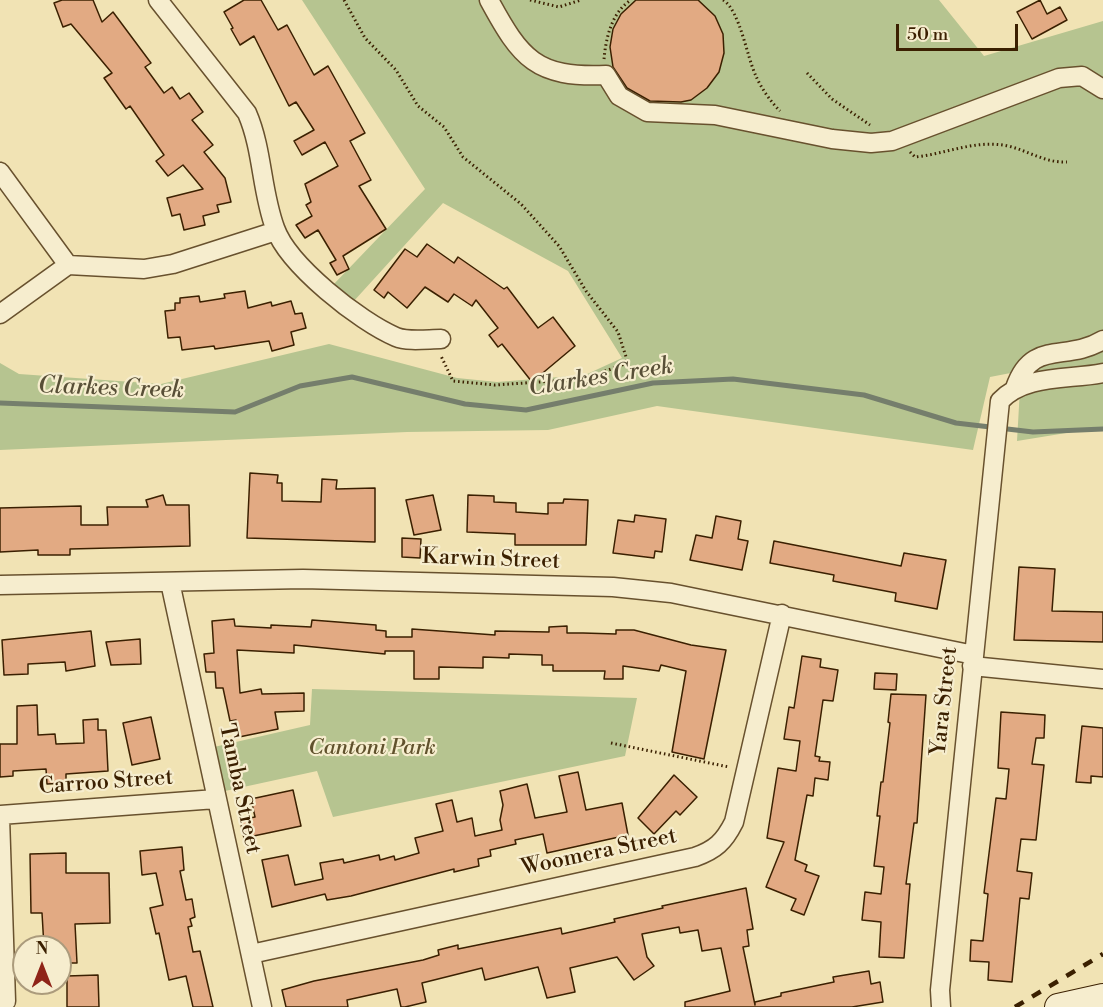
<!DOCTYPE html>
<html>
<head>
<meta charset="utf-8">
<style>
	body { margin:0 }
	#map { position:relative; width:1103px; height:1007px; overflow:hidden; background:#f1e3b4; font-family:"Libre Bodoni",serif }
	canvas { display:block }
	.north { position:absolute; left:12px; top:935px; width:60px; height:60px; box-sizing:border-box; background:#f6edce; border:2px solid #ab9b7c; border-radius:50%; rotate:0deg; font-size:16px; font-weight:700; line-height:24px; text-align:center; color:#3b2001 }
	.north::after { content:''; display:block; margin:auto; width:21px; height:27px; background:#8f2418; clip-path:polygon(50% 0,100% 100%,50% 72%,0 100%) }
	.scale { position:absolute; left:896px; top:24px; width:122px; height:27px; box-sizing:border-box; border:3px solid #3b2001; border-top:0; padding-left:8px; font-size:18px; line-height:21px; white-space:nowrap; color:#3b2001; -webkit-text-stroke:4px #f6edce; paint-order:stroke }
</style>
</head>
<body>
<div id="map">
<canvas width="1103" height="1007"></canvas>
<div class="north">N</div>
<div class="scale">50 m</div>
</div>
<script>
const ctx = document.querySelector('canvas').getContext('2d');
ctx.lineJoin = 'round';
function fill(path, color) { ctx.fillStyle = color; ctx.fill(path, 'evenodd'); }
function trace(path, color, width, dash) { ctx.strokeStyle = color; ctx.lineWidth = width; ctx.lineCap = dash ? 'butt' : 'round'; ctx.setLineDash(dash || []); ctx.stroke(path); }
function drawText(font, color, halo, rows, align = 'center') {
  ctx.font = font + ' "Libre Bodoni",serif'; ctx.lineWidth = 4.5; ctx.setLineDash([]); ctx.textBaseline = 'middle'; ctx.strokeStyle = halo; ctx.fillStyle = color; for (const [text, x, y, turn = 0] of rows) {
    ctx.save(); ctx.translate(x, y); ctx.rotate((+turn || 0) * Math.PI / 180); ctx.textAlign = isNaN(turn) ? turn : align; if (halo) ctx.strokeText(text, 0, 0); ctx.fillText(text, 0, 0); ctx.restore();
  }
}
fill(new Path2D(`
	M302,0H939L984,56L1103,21V427L1017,441L1021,371L990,377L973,450L657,406L548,430L407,432L0,450V363L19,374L161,384L329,344L457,378L497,382L585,375L622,358L568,271L443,203L353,302L333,285L425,189Z
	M312,689L637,698L625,756L333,817L317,771L225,791L214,747L310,725Z`), '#b6c490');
trace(new Path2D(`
	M0,403L235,412L300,386L352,377L465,404L526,410L653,383L733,379L864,395L956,423L1033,432L1103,429`), '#757e6c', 5);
const building = new Path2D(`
	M62,0H93L102,22L113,12L151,63L145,67L164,93L172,87L180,99L189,93L203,112L192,120L213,145L204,152L225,178L231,202L217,205L219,212L203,216L205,225L184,230L180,214L172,216L167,198L203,189L183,165L168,176L156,161L164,155L130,106L126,109L104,78L112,73L71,24L63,27L54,3Z
	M244,0H261L278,30L287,25L314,75L328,66L365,133L350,141L371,180L359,186L386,229L343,256L349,269L337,275L330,263L336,260L318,230L305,238L296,225L312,216L306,205L311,202L305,184L338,166L325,142L302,155L294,141L314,130L296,102L289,106L254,36L240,45L231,29L233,28L224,12Z
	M636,0H698L715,16L723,34L724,53L719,72L707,88L691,100L681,102L650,101L627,88L613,67L610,47L613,29L621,14Z
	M1040,0L1047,14L1060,7L1067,20L1032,39L1017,12Z
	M427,244L454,263L458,257L504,289L507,287L538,328L553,317L575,346L532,382L502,344L498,347L489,335L498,328L476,300L472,306L454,294L448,302L425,287L407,308L388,292L384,298L374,290L405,249L417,257Z
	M245,291L248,308L271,302L272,306L291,301L295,314L302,313L306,328L291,332L294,345L272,351L269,341L215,349L214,346L182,350L180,337L168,338L165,311L175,310V303H180V298L199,296L200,302L225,298L224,294Z
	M250,473L278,475L277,483H282V501L321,502L322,479L337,480L336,489L375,488V542L247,538Z
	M163,495L166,505H189L190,546L70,549V555H38V550L0,552V508L81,506V525H108L107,507H148L146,500Z
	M433,495L441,530L414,535L406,500Z
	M468,495L494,496V502L516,503V512L548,514V503H563L564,499L588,500L586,545H515V534L467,532Z
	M635,515L666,519L662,552L655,551L654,558L613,553L618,520L634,522Z
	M716,516L741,521L738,539L748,541L742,570L690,560L696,535L712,538Z
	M402,538L421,539L420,558L402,557Z
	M774,541L901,566L904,553L946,560L937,609L895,601L896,593L833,581L834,575L770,563Z
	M1019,567L1055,569L1052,611L1103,612V642L1014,640Z
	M234,619L235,626L271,628V625L311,627L312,620L376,625V630L386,631V637H412V629L495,635V631L549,632V627L567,626V633H583L616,634V630H634L691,645L726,650L704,759L672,752L686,671L661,665L659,671L623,666V679H604L605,671H553V665H542V655L509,654V658L483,657V668L439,667V679H414V651H385V654L294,645V653L237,650L240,693L261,689L262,694L304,693V711L275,712L278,729L239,737L236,720L230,721L223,688H216L215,672H206L204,654L214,653L212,621Z
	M91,631L95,666L66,671L65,662L28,664V674L4,675L2,640Z
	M140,639L141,664L111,665L106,642Z
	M802,656L821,659L820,667L838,670L833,701L823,700L815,756L820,757L819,761L830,762L828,780L815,778L813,796L807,795L795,860L807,865L805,871L819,876L804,915L791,910L796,899L766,887L784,842L767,838L778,768L796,771L800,741L784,739L789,707L794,708Z
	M875,673L897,674L896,690L874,689Z
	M891,694L926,695L917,823H914L906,884H910L904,958L879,957L881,922L862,920L865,892L881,894L884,867L874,866L880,816H877L881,782H883L890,723L888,722Z
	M37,705L38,735L55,734L56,744L84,743L83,720L98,719V730H106L108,771L66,774V783L47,784L46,769L13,771V776L0,777V744H17V706Z
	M1001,712L1045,715L1044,738H1036L1032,764L1044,765L1036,840L1021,839L1017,871L1032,873L1029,899L1020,898L1012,982L988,980L989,962L970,961L971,940L983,941L988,894L984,893L996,798L1006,799L1009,769L998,768Z
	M151,717L160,759L132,765L123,723Z
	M1082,726L1103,728V777L1091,776V783L1076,782Z
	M578,772L586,810L622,803L628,835L547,853L543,834L515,840L516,844L490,850L491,856L478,859L479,866L454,872V869L351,896L327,900L325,894L272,907L262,860L288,855L295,885L323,879L320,863L343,859L344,863L379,855L380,860L394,856L395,860L419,853L415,838L443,831L436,804L452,800L457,822L472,818L475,836L502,830L500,820L503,805L500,791L527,784L535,818L567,812L559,776Z
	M674,775L697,797L680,815L676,811L654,834L638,818Z
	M293,790L301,826L244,838L240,820L255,817L251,799Z
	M182,847L184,870L180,871L186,900L192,899L195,917L190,919L192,926L188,927L193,952L200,951L213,1007H193L186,976L169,980L159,933L156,934L150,908L163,905L156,873L142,875L140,851Z
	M66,853V873H109L110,923L75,924L77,963H60V947H44L42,913H31L30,854Z
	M746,888L753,929L747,930L749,946L743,947L755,1005V1002L781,996V993L834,982L833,977L869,971L871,984L880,982L883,1002L852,1007H685V1002L730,991L721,948L702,951L698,930L680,933L679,927L642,934L647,957L654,966L634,980L617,957L570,968L575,992L547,998L538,967L485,980L482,968L422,983L426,1002L405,1007H401L397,989L347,1000L348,1007H286L282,990L314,981L423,960L439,955L438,950L458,945V949L561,928L562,934L615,922L614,919L663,908L662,906Z
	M98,975L99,1007H67V976Z`);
fill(building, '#e2aa83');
trace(building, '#3b2001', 1.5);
const street = new Path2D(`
	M158,0L247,113C263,150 261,190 275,228C288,265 360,322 396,337C408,342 428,339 441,339
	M489,0C521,59 536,78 606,75L619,96L647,112L715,115L832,139L871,143L892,141L1059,78L1082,76L1103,89
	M0,172L68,265
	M0,314L68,265L144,269L173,264L276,231
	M1015,388C1032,338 1065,363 1103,340
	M170,582L262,1007
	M0,585L303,579L613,587L671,593L974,655
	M972,666L1103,679
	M0,815L216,799
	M0,817L6,1001L0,1003
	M251,954L695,857C715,850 724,842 734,822L782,614
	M941,1007L940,990L1000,401C1025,374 1069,380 1103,373`);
const secondary = new Path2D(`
	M1058,1007L1103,997`);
trace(street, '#68512e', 21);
trace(secondary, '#3b2001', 28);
trace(new Path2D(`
	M344,0L365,38L396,70L418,106L444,127L463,157L521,204L559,246L586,291L618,332L628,363L583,379L495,385L453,381L441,356
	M530,0L559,7L581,0
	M723,0C740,10 747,58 756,76C761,88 771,102 780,111
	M604,59C606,37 612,12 631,0
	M807,73L832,99L870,125
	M910,152L915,157C946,154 976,139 1008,146C1029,151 1045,163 1067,162
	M611,743L729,767`), '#3b2001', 3, [1.5, 3]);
trace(street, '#f6edce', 18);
trace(secondary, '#f6edce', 26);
trace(new Path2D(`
	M1015,1007L1103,954`), '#3b2001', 4.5, [10, 10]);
drawText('22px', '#3b2001', '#f6edce', [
	["Karwin Street",491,560,2],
	["Yara Street",945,701,-84],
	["Carroo Street",106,783,-4],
	["Tamba Street",239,789,78],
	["Woomera Street",599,853,-12]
]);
drawText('italic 22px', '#60512c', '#f6edce', [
	["Cantoni Park",372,749]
]);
drawText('italic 24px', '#584f37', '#f6edce', [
	["Clarkes Creek",601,378,-9],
	["Clarkes Creek",111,389,2]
]);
</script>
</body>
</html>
